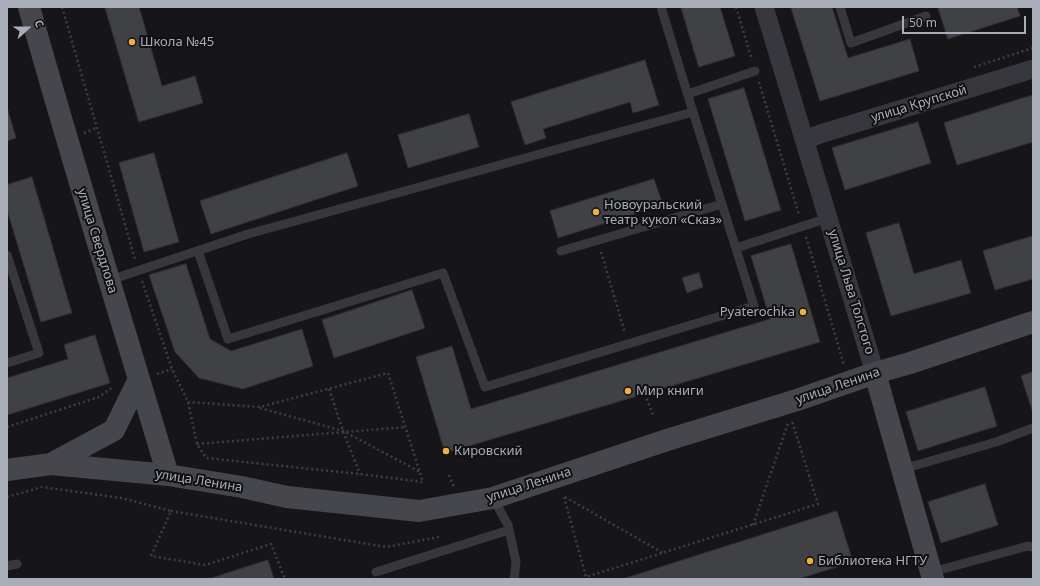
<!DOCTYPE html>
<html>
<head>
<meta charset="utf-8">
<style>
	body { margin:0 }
	#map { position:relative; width:1040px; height:586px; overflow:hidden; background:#161618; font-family:"Noto Sans",sans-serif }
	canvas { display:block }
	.frame { position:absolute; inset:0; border:8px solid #a8adb8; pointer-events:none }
	.north { position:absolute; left:8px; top:8px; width:40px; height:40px; -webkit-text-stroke:3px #111113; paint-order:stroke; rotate:69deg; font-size:11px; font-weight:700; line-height:16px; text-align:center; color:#a8adb8 }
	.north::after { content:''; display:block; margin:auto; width:14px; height:18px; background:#a8adb8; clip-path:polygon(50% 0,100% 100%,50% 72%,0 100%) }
	.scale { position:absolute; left:902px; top:16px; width:124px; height:18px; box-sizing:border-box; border:2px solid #a8adb8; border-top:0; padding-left:5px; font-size:12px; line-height:14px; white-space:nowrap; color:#a8adb8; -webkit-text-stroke:3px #111113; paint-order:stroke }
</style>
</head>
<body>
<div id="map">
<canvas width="1040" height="586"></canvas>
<div class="frame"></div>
<div class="north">С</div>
<div class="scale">50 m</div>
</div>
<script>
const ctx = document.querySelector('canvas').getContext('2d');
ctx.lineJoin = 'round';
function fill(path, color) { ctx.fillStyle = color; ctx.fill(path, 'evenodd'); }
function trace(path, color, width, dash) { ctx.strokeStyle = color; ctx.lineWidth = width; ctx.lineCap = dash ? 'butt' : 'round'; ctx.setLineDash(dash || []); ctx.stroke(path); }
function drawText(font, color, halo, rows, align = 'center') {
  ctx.font = font + ' "Noto Sans",sans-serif'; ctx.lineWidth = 4; ctx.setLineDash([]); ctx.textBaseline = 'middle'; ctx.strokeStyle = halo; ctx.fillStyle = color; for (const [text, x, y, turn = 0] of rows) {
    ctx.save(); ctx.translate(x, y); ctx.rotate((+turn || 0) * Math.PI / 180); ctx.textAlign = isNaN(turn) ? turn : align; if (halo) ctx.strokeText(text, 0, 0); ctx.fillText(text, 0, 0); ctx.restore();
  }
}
const building = new Path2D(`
	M105,7H139L162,86L195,76L203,103L139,122Z
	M681,7H720L735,56L699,67Z
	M793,7H832L848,58L910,39L919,71L820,101L791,8Z
	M938,7H1017L1020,16L948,39Z
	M645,60L659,105L633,113L630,102L543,129L546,138L525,145L511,102Z
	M744,88L781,210L745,221L708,99Z
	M1033,95V142L957,165L944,123Z
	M7,107L16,138L7,141Z
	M469,114L479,147L408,168L398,135Z
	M918,122L931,163L845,190L832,148Z
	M154,153L179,242L144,252L119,163Z
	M347,153L358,186L211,234L200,201Z
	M32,177L72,313L41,322L7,210V185Z
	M654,179L663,205L558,238L550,211Z
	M899,223L914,274L961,260L971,293L891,316L866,233Z
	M1033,236V279L995,290L983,251Z
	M791,244L820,342L445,453L416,357L452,346L471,409L770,319L751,256Z
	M186,264L210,339L231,351L302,329L313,366L243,389L199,378L175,352L149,275Z
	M699,273L703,287L687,293L682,278Z
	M412,290L425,328L334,358L322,320Z
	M95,335L110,383L7,415V378L68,359L64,345Z
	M1033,372V413L1021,376Z
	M985,387L997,426L918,451L906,412Z
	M985,484L998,525L941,543L928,502Z
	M837,511L853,562L798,579H623Z
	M268,560L274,579H209Z`);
fill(building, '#404145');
trace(building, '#303034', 1);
trace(new Path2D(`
	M62,7L135,259
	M736,7L752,60
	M974,67L1033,48
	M759,82L799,215
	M84,133L96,128
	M806,237L844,365
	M601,252L625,333
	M142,281L172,369L188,402L197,444L206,458L360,474L423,482L388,373L260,407L188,402
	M157,374L172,369
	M329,389L343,431L360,474
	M645,394L653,415
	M260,408L343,431L420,472
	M7,427L99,397L113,387
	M197,444L406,427
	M449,475L454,487
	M7,497L42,487L121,498L171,511L151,556L205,565L271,544L285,579
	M564,497L586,577L818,504L792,421
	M565,497L663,553
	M171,511L386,547L439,537
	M753,525L788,423`), '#3d3f44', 2.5, [2, 3]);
trace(new Path2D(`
	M661,7L693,112
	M840,7L851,43L926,16
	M688,94L755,71
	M736,248L828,218
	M561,251L722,204
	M7,255L39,353L7,363
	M110,280L248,234L693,112L754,306L485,387L443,273L228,339L198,251
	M903,469L996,442L1033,428
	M493,498L508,525L516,562L514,579
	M7,566L17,564
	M376,572L509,530
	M932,572L1028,546L1033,547`), '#37383d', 9);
trace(new Path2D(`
	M764,7L875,373
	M805,140L820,134L1033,69`), '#37383d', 19);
trace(new Path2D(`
	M29,7C73,164 121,319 168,475
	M875,373L933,579
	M51,464L114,430L139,379
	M7,470L51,464L168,475L242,487L287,497L419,511L493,498L667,440L797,400L875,373L910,363L1033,322`), '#45474d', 22);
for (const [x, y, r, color] of [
	[132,42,4,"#f2b134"],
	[596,212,4,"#f2b134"],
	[803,312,4,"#f2b134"],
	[628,391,4,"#f2b134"],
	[446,451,4,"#f2b134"],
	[810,561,4,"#f2b134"]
]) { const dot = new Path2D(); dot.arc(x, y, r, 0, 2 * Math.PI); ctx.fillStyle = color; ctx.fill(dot); trace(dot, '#111113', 1.5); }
drawText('13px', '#a8adb8', '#111113', [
	["Школа №45",140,42],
	["Новоуральский",604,205],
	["театр кукол «Сказ»",604,220],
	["Pyaterochka",795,312,"right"],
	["Мир книги",636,391],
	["Кировский",454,451],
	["Библиотека НГТУ",818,561]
], 'left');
drawText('13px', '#a8adb8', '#111113', [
	["улица Крупской",919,104,-17],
	["улица Свердлова",97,241,73],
	["улица Льва Толстого",851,292,73],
	["улица Ленина",838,386,-19],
	["улица Ленина",199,481,9],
	["улица Ленина",529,485,-18]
]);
</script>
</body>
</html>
